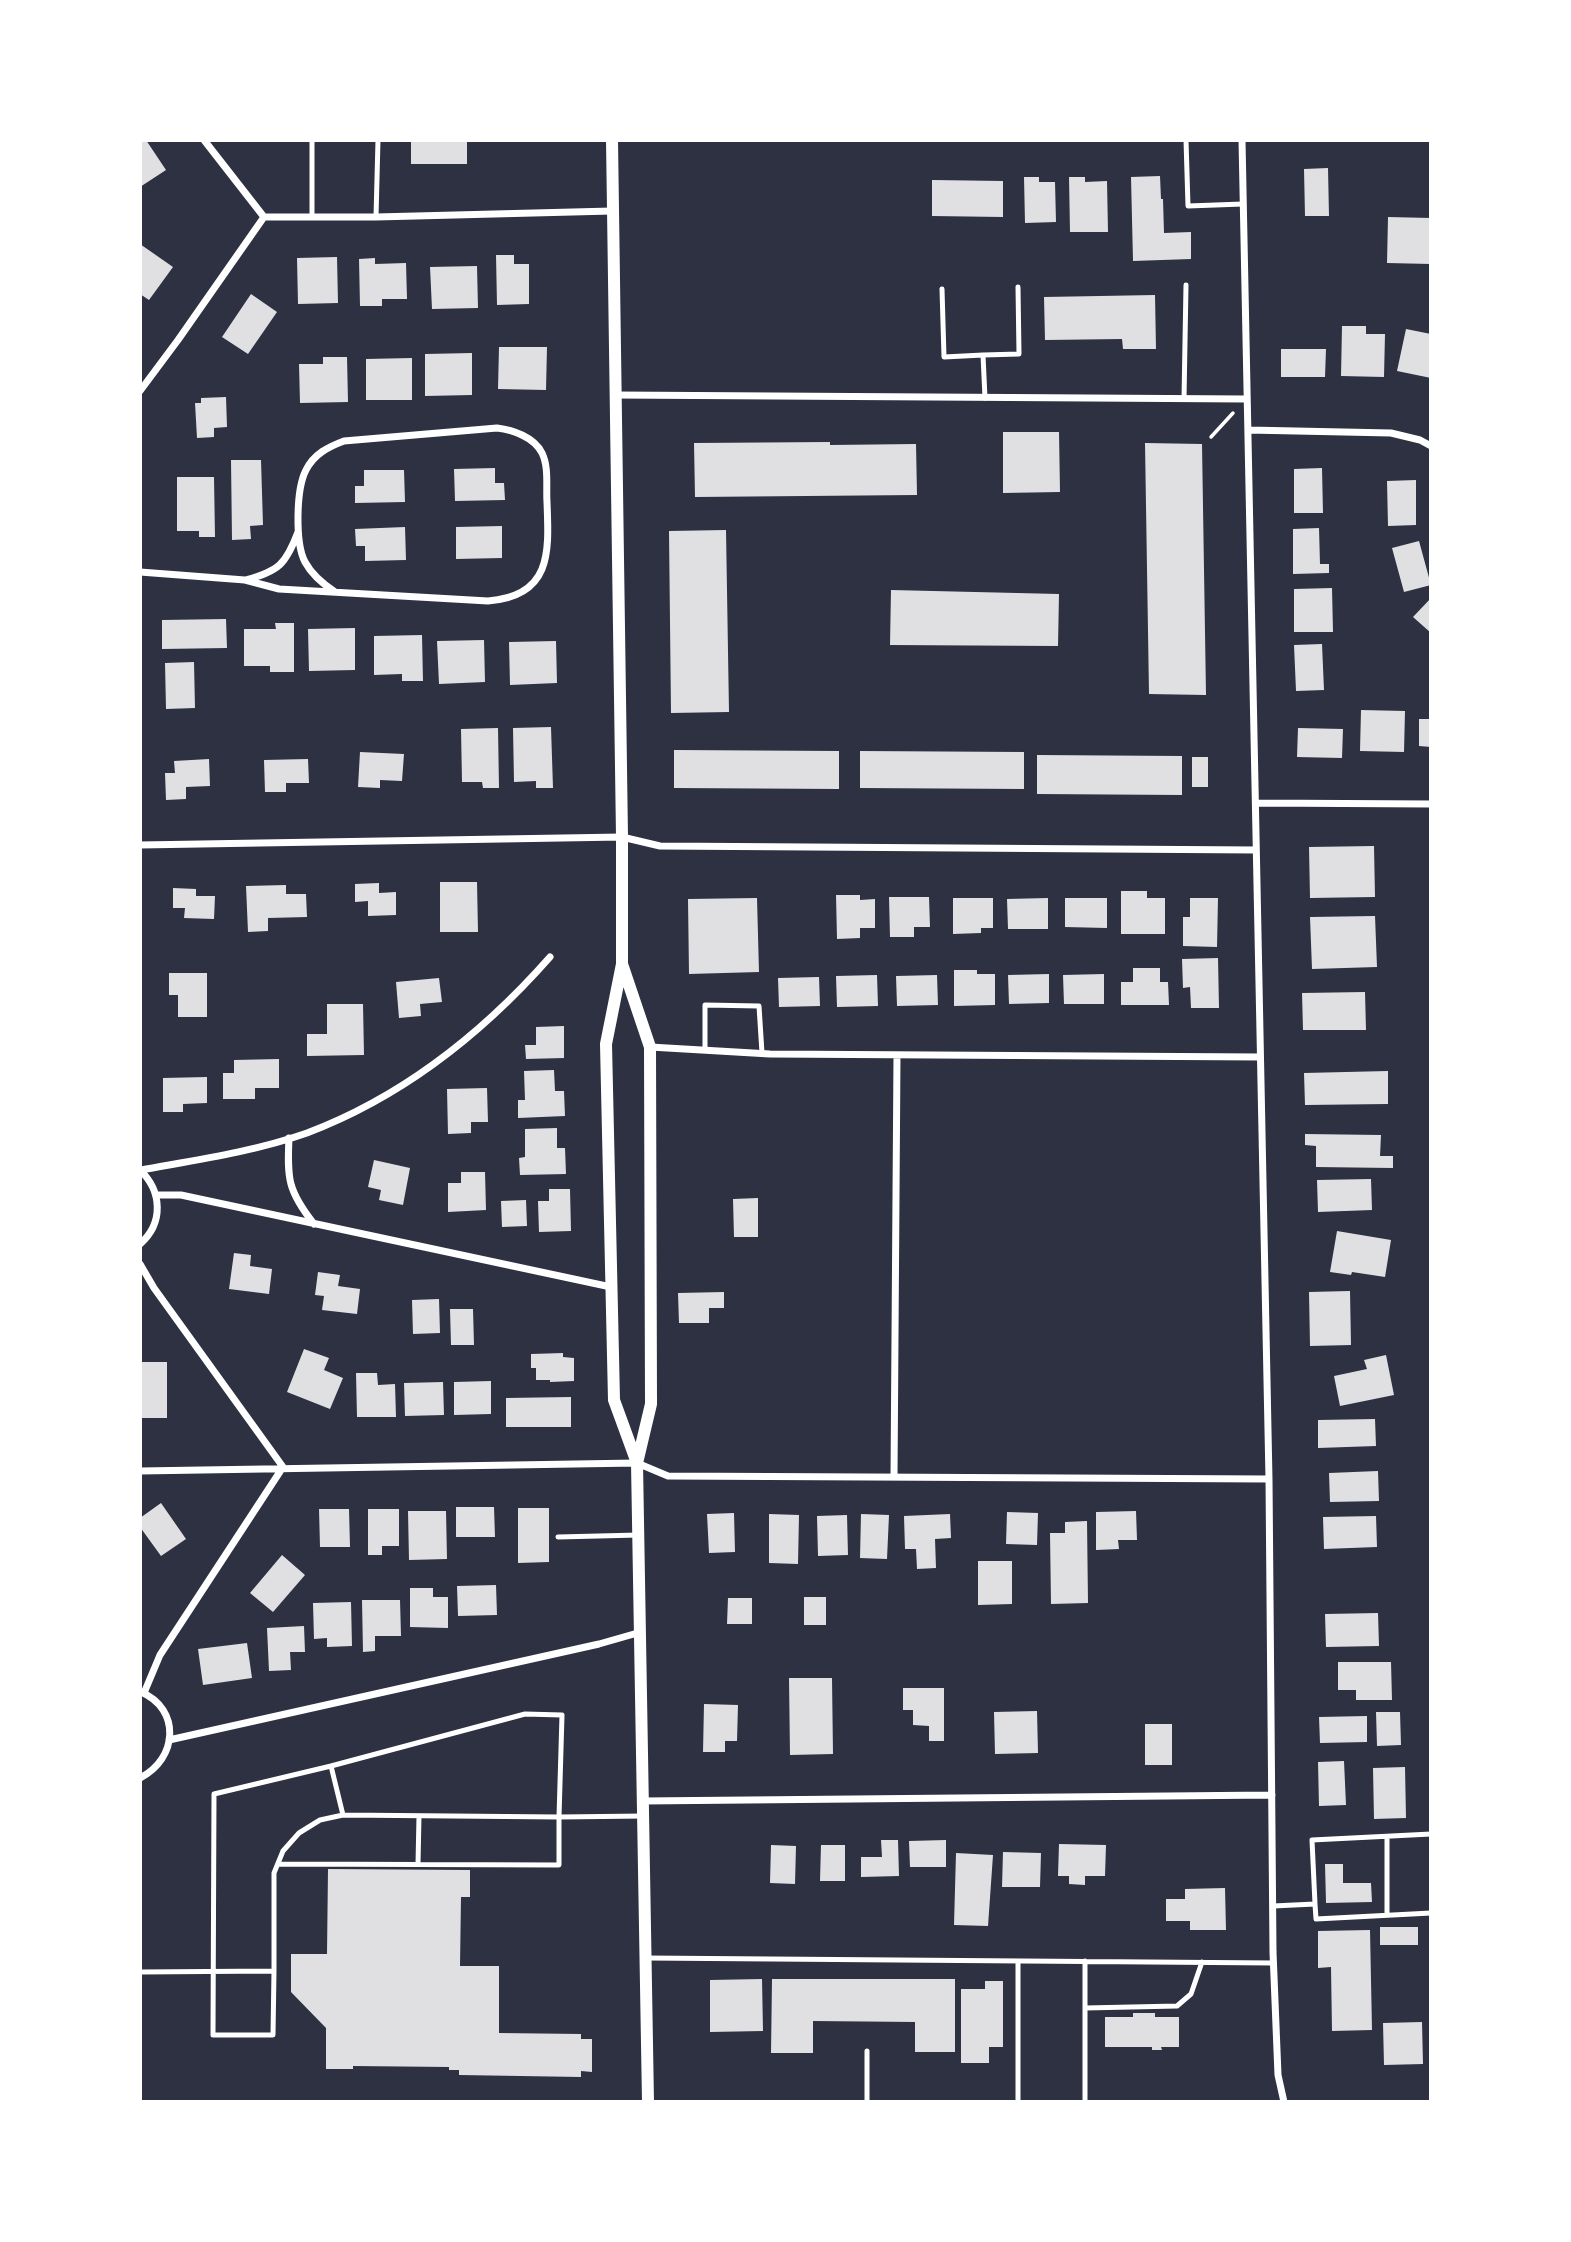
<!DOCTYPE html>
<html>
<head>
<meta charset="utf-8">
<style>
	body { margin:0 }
	#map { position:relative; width:1571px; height:2242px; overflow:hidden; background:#2d3142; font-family:"Titillium Web",sans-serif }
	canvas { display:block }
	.frame { position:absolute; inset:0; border:142px solid #fff; pointer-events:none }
</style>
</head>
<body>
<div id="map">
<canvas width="1571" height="2242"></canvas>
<div class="frame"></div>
</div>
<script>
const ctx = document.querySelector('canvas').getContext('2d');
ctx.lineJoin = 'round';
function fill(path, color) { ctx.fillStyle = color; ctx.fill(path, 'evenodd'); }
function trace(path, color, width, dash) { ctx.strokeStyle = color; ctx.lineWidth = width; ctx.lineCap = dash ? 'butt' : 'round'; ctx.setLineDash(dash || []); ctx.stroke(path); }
fill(new Path2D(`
	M140,140H146L166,170L140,187Z
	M411,140H467V164H411Z
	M1328,168L1329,216H1305L1304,169Z
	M1160,176L1161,199H1163L1164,233L1191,232V259L1133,261L1131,177Z
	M1024,177H1039V182H1055L1056,222L1025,223Z
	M1069,177H1085V182L1107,181L1108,232H1070Z
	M932,180L1003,181V217L932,216Z
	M1388,217L1431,218V264L1387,263Z
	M140,244L173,267L149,300L140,294Z
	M496,255H514V264H529V304L497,305Z
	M337,257L338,303L298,304L297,258Z
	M375,258V264L406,263L407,299H382V306H360L359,259Z
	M477,266L478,308L432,309L430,267Z
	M251,294L277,312L248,354L222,337Z
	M1155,295L1156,349H1123L1122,339L1045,340L1044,297Z
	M1342,326H1366V334H1385L1384,377L1341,376Z
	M1406,329L1431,334V378L1397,371Z
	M499,347H547L546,390L498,389Z
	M1281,349H1326L1325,377H1281Z
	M472,353V395L425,396V354Z
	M323,357H347L348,402L300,403L299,364H323Z
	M412,358V400H366V359Z
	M226,397L227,427L214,428V437L197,438L195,403H201V398Z
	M1003,432H1059L1060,492L1003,493Z
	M830,442V445L916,444L917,495L695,497L694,443Z
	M1145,443L1202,444L1206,695L1149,694Z
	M231,460H261L263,525L250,526L251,539L232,540Z
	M495,468V483H504L505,500L455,501L454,469Z
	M1322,468L1323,513H1294V469Z
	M364,470H404L405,502L355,503V486H364Z
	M177,477H214L215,537H199V531H177Z
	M1416,480V525L1388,526L1387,481Z
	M502,526V558L456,559V527Z
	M405,527L406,560L365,561V546H356L355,529Z
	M1319,528L1320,564H1329V573L1293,574V529Z
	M726,530L729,712L671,713L669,531Z
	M1419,541L1431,585L1404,592L1392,548Z
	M1332,588L1333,632H1294V589Z
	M891,590L1059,594L1058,646L890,645Z
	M1431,598V633L1413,617Z
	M226,619L227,648L162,649V620Z
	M275,623H294V672H270V666H244V629H276Z
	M355,628V670L309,671L308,629Z
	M422,635L423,681H402V674L374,675V636Z
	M484,640L485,682L439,684L437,641Z
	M556,641L557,683L510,685L509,642Z
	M1322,644L1324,690L1296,691L1294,645Z
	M194,662L195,708L166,709L165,663Z
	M1361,710L1405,711L1404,752L1360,751Z
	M1419,719H1431V747L1419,746Z
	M551,727L553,788H536V781L514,782L513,728Z
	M498,728L499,788H483L482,782H462L461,729Z
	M1298,728L1343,729L1342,758L1297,757Z
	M674,750L839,751V789L674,788Z
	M860,751L1024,752V789L860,788Z
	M360,752L404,754L402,781L380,780V788L358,787Z
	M1037,755L1182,756V795L1037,794Z
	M1192,757H1208V787H1192Z
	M209,759L210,786L186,787V799L166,800L165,773H175L174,761Z
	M308,759L309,783H286V792H265L264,760Z
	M1374,846L1375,897L1310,898L1309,847Z
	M440,882H477L478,932H440Z
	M379,883V893L396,892V915L368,916V901L355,902V884Z
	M286,885V894H306L307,917L268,918V931L248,932L246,886Z
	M173,888L196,889V896H215L214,919L184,918L185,908H173Z
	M1121,891H1147V898H1165V934H1121Z
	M836,895H860V900L875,899V928H860V938L837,939Z
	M889,897H929L930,927H914V937H890Z
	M757,898L759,972L689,974L688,899Z
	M953,898H993V928H981V933L953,934Z
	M1048,898V929H1008L1007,899Z
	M1065,898H1107V928L1065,927Z
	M1190,898H1218L1217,947L1183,946V917H1190Z
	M1375,916L1377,967L1312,969L1310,917Z
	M1218,958L1219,1008H1191L1190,987L1183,988L1182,959Z
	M1133,968H1160V982H1168L1169,1005H1121V982H1133Z
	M954,970H977V974H995V1005L954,1006Z
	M169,973H207V1017H178V995H169Z
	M1049,974V1003L1009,1004L1008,975Z
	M1104,974V1004H1064L1063,975Z
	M877,975L878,1006L837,1007L836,976Z
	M937,975L938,1005L897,1006L896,976Z
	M819,977L820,1006L779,1007L778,978Z
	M439,978L442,1002L420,1004L421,1016L399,1018L396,982Z
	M1365,992L1366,1030H1303L1302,993Z
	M327,1004H363L364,1055L307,1056V1034H327Z
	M564,1026V1058L526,1059L525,1045H536V1027Z
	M279,1059V1088H255V1099H223V1073H234V1060Z
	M554,1070L555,1091H564L565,1116L518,1118V1100H525L524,1071Z
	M1388,1071V1104L1305,1105L1304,1073Z
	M207,1077V1103L183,1104V1112H163V1078Z
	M487,1088L488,1122H471V1133L448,1134L447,1089Z
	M557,1128V1148H565L566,1174L520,1175L519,1158L525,1157V1129Z
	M1305,1134L1381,1135L1380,1156H1393V1168L1316,1167V1146L1305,1145Z
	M374,1160L410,1168L403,1205L379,1200L381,1190L368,1187Z
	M461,1172H485L486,1210L448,1212V1183H461Z
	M1371,1179L1372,1210L1318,1212L1317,1180Z
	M549,1189H570L571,1231L539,1232L538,1201H549Z
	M758,1198V1237H734L733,1199Z
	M526,1200L527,1226L502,1227L501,1201Z
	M1337,1231L1391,1240L1385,1277L1352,1272L1351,1275L1330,1272Z
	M234,1253L251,1255L250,1266L272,1269L269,1294L229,1289Z
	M318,1272L340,1275L338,1286L360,1289L357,1314L322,1310L324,1296L315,1295Z
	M1350,1291L1351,1345L1310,1346L1309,1292Z
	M724,1292V1308H709V1323H679L678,1293Z
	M439,1299L440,1333L413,1334L412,1300Z
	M450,1309H473L474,1345H451Z
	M304,1349L329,1358L324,1370L343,1378L330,1409L287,1392Z
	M563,1353V1357L574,1358V1381L550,1382V1380H536V1368H531V1354Z
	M1386,1355L1394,1395L1340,1406L1334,1376L1367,1369L1364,1360Z
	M140,1362H167V1418H140Z
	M356,1373H377L378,1385L395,1384L396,1417H357Z
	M491,1381V1414L454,1415V1382Z
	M443,1382L444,1415L405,1416L404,1383Z
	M571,1397V1427H506V1398Z
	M1375,1419L1376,1446L1318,1448V1420Z
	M1378,1471L1379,1501L1330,1502L1329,1473Z
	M161,1503L186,1539L161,1556L140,1527V1518Z
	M456,1507H494L495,1537H456Z
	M518,1508H549V1562L518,1563Z
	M319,1509H349L350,1547H320Z
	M368,1509H399V1546H382V1555H368Z
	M408,1511H446L447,1559L409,1560Z
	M1136,1511L1137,1540H1118L1119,1549L1096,1550V1512Z
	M1007,1512L1038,1513L1037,1545L1006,1544Z
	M734,1513L735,1552L709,1553L707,1514Z
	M769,1514L799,1515L798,1564L769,1563Z
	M861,1514L889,1515L887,1559L860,1558Z
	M950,1514L951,1538L935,1539L936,1568L917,1569L916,1549H905L904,1516Z
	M847,1515L848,1555L818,1556L817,1516Z
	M1376,1516L1377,1547L1324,1549L1323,1517Z
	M1087,1521L1088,1603L1051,1604L1050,1533H1065V1522Z
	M282,1555L305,1575L273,1612L250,1593Z
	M978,1561H1012V1604L978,1605Z
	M496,1585L497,1615L458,1616L457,1586Z
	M410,1588H433V1597H448V1628L410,1627Z
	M804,1597H826V1625H804Z
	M728,1598H752V1624H727Z
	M362,1600H400L401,1636H375V1651L363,1652Z
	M351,1602L352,1646L327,1647V1638L314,1639L313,1603Z
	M1378,1613L1379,1646L1326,1647L1325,1614Z
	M304,1626L305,1652H290L291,1670L269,1671L267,1628Z
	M247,1643L252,1678L203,1685L198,1649Z
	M1338,1662H1391L1392,1700H1356V1690H1338Z
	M789,1678H832L833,1754L790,1755Z
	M903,1688H944V1741H929V1726L913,1725V1710H903Z
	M704,1704L738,1705L737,1741H725V1752H703Z
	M1037,1711L1038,1753L995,1754L994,1712Z
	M1376,1712H1400L1401,1745L1377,1746Z
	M1367,1716V1742L1320,1743L1319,1717Z
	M1145,1724H1172V1765H1145Z
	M1344,1761L1346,1805L1319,1806L1318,1762Z
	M1405,1767L1406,1818L1374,1819L1373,1768Z
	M881,1840H898L899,1876L861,1877V1857H882Z
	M946,1840V1867H910L909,1841Z
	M1059,1844L1106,1845L1105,1876H1085V1885L1069,1884V1876H1058Z
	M771,1845L796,1846L795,1884L770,1883Z
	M821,1845H845V1881H820Z
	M1003,1852L1041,1853L1040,1887H1002Z
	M956,1853L993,1855L988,1926L954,1925Z
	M1325,1864H1343V1883H1371L1372,1902L1326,1903Z
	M328,1869L470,1870V1897H461L460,1966H499V2033L581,2034V2039H592V2072L581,2071V2077L459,2075V2070H449V2067L353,2066V2069H326V2028L291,1992V1954H327Z
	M1225,1888L1226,1930H1190V1921H1166V1899H1185V1889Z
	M1380,1927H1418V1945H1380Z
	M1370,1930L1372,2030L1332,2031L1331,1967L1318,1968V1931Z
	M762,1979L763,2031L710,2032V1980Z
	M772,1979H955V2052H915V2022L813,2021V2053H771Z
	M985,1981H1003V2047H989V2063H961V1989H985Z
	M1133,2013H1155V2017H1179V2047H1161L1162,2050H1152V2047H1105V2017H1133Z
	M1422,2022L1423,2064L1384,2065L1383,2023Z`), '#e0e0e3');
trace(new Path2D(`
	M1211,437L1233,413`), '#fff', 3.5);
trace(new Path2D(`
	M312,140V217
	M1186,140L1188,206L1243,204
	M376,217L378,140
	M942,289L944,357L983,355
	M985,398L983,355L1019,354L1018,287
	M1184,399L1186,285
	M705,1050V1005L759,1006L762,1053
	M558,1537L639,1535
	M331,1766L525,1714L562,1715L559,1817L343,1815
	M1387,1837V1915
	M278,1864L559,1865V1817L644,1816
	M418,1864L419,1816
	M1315,1904L1316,1919L1431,1913
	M1273,1906L1315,1904L1312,1840L1431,1834
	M646,1958L1274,1963
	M1018,1961V2102
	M1085,1961V2102
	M140,1972L274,1971V1873L283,1851L299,1833L320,1820L343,1815L331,1766L214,1794L213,2035H273L274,1971
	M1085,2008L1177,2006L1191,1994L1202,1962
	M867,2051V2102`), '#fff', 5);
trace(new Path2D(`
	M204,140L264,217
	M1242,140L1269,1479L1273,1952L1278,2075L1284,2102
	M264,217H376L612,211
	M140,391L178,340L264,217
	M616,395L1246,399
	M1248,430L1391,433L1420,440L1431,446
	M140,572L245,580L279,589L488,601C552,596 549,552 547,502C546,487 549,467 542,453C534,437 513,430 497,428L344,441C328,447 314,454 306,470C296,489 295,543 305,562C312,575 323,584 335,592
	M246,580C279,571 286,564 298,532
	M1256,803L1431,804
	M140,845L622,837L660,846L1256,850
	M650,1047L770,1054L1260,1057
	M289,1138C287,1179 288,1191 314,1224
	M140,1170C162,1191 164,1223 140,1244
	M141,1170C196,1160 253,1152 307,1133C402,1097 483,1033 550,957
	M156,1195H181L611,1287
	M140,1264L154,1288L283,1467L160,1655L144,1693
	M140,1471L637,1463L668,1476L1269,1479
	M894,1477L897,1055
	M169,1740L599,1644L641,1632
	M140,1778C178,1759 181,1709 141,1692
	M643,1801L1272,1795`), '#fff', 7);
trace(new Path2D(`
	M612,140L622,837V964L606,1044L614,1400L637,1463
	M622,964L650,1047L651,1404L637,1463L648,2102`), '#fff', 12);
</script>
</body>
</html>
